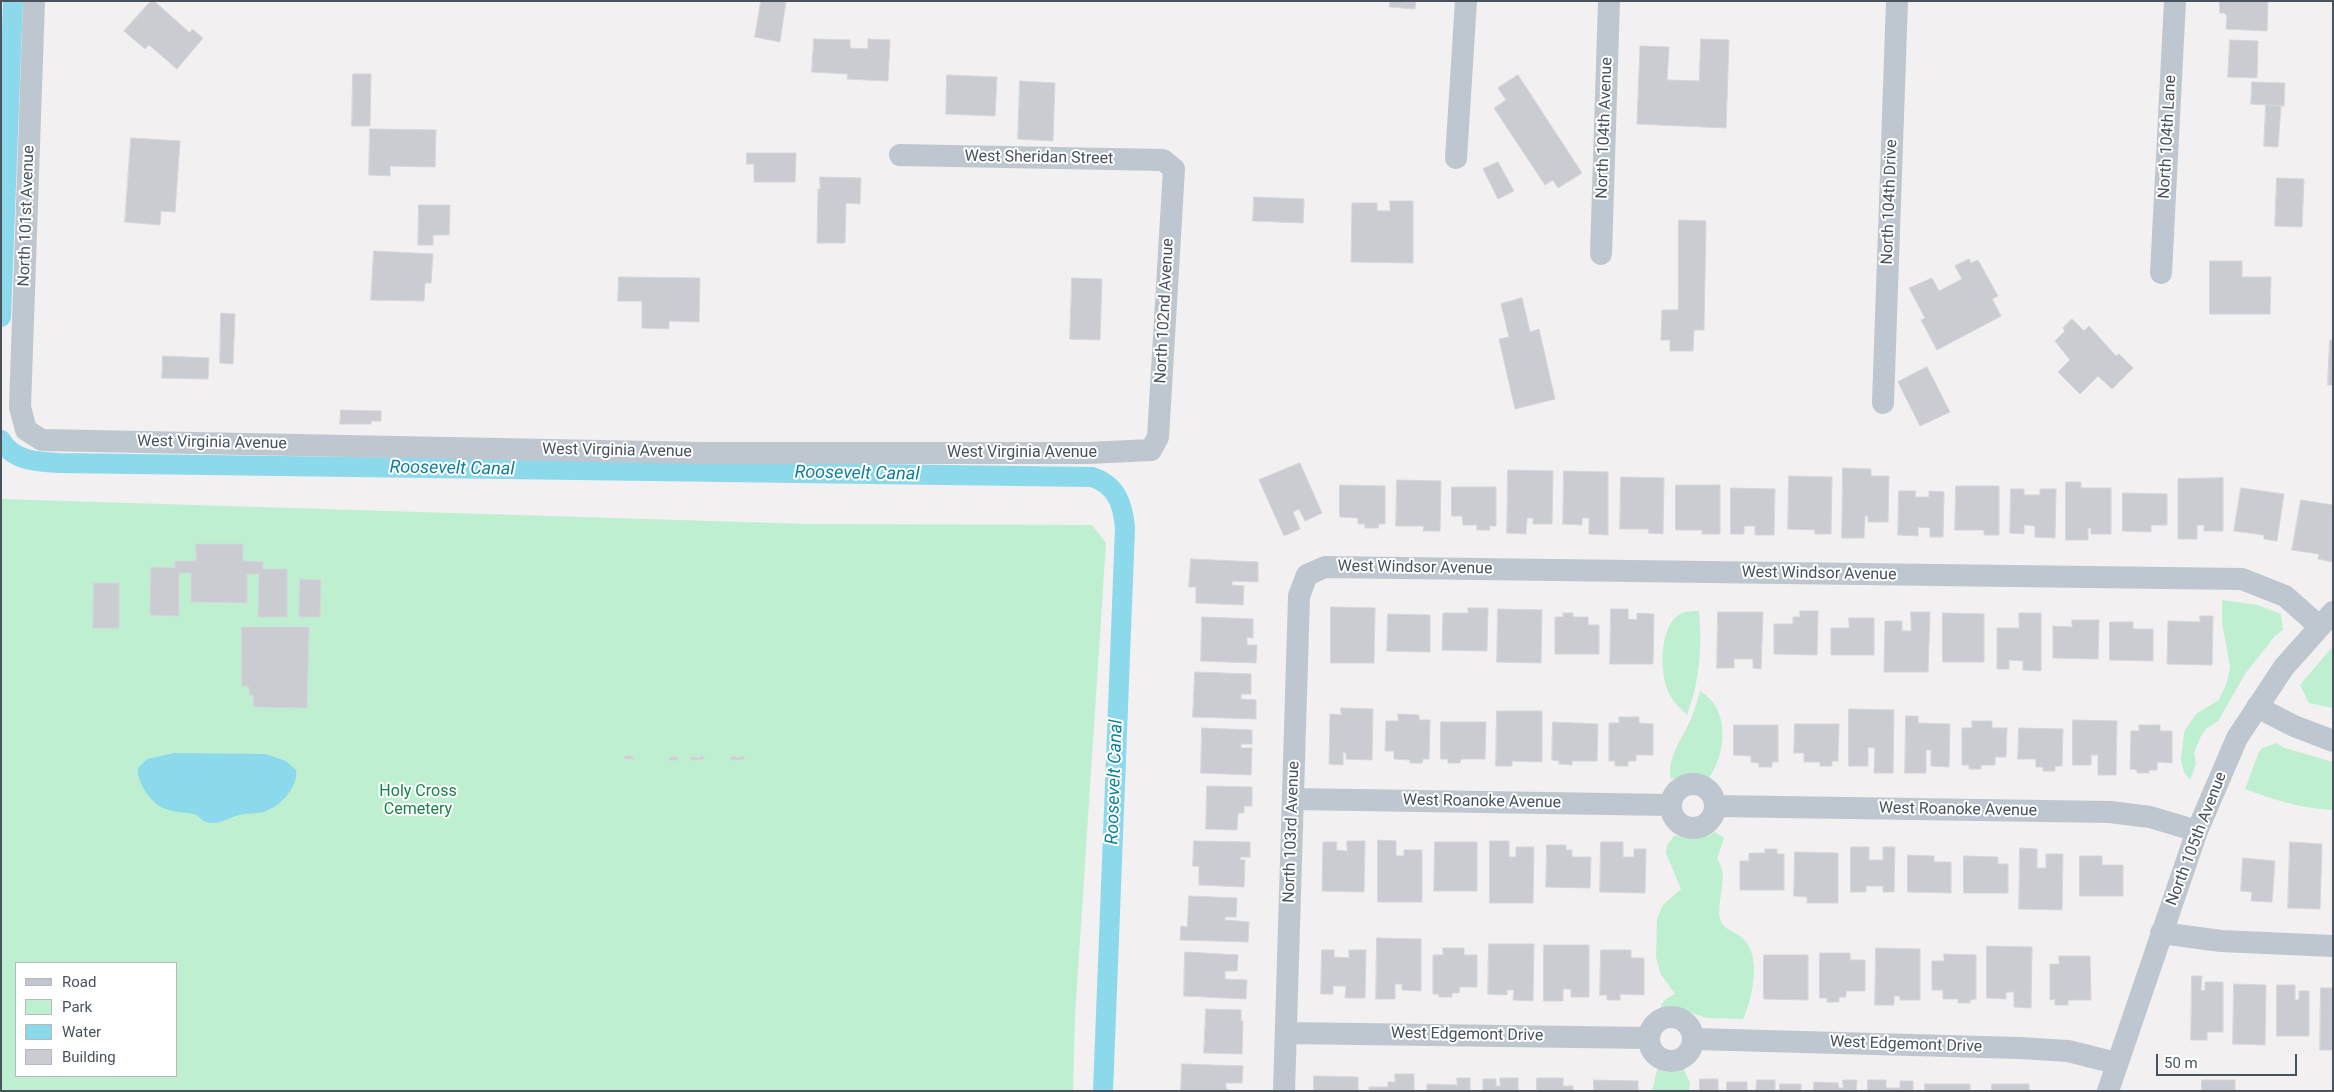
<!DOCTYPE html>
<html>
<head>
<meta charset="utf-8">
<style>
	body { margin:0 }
	#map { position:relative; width:2334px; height:1092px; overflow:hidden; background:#f2f0f0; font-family:Roboto,sans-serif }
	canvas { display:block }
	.frame { position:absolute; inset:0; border:2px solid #48535d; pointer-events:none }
	.legend { position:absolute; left:15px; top:962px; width:162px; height:115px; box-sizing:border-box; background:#fff; border:1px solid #b6babe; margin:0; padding:6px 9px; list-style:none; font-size:15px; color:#48535d }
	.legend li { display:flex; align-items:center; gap:10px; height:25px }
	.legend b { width:25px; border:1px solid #b6babe }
	.scale { position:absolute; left:2156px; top:1054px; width:141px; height:22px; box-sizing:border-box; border:2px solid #48535d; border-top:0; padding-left:6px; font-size:15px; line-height:18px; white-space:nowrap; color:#48535d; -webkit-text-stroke:4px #fff; paint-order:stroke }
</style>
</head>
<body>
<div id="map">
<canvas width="2334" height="1092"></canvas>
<div class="frame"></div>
<ul class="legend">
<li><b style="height:6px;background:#bec7cf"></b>Road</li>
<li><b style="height:14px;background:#bfefd1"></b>Park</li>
<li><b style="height:14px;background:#8cd9ec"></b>Water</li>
<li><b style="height:14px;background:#caccd2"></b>Building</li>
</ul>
<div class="scale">50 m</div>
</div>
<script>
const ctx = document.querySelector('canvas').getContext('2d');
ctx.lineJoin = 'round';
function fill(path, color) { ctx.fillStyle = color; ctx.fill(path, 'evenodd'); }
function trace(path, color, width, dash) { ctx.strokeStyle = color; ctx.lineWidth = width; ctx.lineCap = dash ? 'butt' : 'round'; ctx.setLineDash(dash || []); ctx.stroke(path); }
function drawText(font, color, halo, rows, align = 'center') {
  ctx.font = font + ' Roboto,sans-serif'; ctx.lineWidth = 4; ctx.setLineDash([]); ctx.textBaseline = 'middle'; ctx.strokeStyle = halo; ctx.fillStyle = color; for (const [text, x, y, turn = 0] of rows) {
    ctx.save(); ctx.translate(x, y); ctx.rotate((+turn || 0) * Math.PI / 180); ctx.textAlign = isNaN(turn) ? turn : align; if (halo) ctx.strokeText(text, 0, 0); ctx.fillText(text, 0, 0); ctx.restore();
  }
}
fill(new Path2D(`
	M1,499L807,524L1092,525L1106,543L1075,1016L1073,1091H1ZM16,963H176V1076H16Z
	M2222,600L2257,605L2281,614L2283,630L2275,636L2245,674L2218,721L2206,729L2201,736L2194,753L2196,764L2190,780L2184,772L2181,760L2184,732L2196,714L2219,700L2227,682L2230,667L2222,622Z
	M1699,611C1702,648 1700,680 1687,715C1681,709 1675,704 1671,697C1659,679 1658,626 1680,614C1685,611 1693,611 1699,611Z
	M2333,646V708L2309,703L2300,685Z
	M1700,691C1731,709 1726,753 1709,778L1689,774L1671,779C1666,759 1683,737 1691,719C1695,710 1697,701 1700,691Z
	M2276,743L2285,748L2333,762V810C2301,808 2274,800 2245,789L2259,752L2261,749Z
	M1715,832L1724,838L1717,859C1730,876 1716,900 1720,919C1723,929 1733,931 1740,936C1763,953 1753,997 1743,1019L1707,1018L1676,1008H1661V1005L1666,999L1675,994L1660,973L1656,957L1657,919L1663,905L1681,889L1666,853L1667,845L1675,835C1689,841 1702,838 1715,832Z
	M1657,1070L1666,1072L1684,1070L1690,1083L1689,1091H1652Z`), '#bfefd1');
fill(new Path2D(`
	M174,753L266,754L286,761L296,770C299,787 279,808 263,812C255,814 246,813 239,815C225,819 210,831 197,815C187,812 176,813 166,809C152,805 136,782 138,768L147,759Z`), '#8cd9ec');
trace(new Path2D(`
	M1,317L13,1
	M1,440C13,461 37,462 59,463L1092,477C1117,485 1123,505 1125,528L1103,1091`), '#8cd9ec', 20);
const building = new Path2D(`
	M151,1H154L190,33L192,29L203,38L177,69L149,45L145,49L124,31Z
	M761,1H786L780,42L755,37Z
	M1390,1H1416L1415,9L1390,7Z
	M2220,1H2268L2267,31L2226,29L2227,16L2224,13H2220Z
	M814,39L850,40V48L868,49V39L890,40L888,81L847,79L848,74L812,72Z
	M1701,39L1729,40L1726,128L1637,124L1640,46L1669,47L1667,80L1699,81Z
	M2230,40L2258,41L2257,78L2228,77Z
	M353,74H371L370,126H352Z
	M947,75L997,77L995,116L946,114Z
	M1518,75L1582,173L1558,188L1553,180L1545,185L1494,108L1506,100L1498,88Z
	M1020,81L1055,83L1053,141L1018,139Z
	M2252,82L2285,83L2284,106L2251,104Z
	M2266,105L2281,106L2278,147L2264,146Z
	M370,129L436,130L435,167L390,166V176L369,175Z
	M131,138L180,141L175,212L161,211L160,225L125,222Z
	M747,153H796L795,182H754V164H747Z
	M1498,162L1514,191L1498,199L1483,169Z
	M820,177L861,178L860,204L846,203L845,243H817L818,189H820Z
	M2277,178L2304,179L2302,227L2275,226Z
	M1254,197L1304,199L1303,223L1253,221Z
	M1390,201H1413V263L1351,262L1352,203H1377V211H1390Z
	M419,205H450L449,235H433V245H418Z
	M1679,220L1706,221L1704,330H1694L1693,351H1670V340H1661L1662,310H1678Z
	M374,251L433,254L431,283H425L424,301L371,300Z
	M1969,259L1971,263L1978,260L1998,296L1992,299L2001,316L1937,350L1921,320L1925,318L1909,288L1932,278L1939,291L1962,279L1955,266Z
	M2210,261H2242V277H2271L2270,314H2210Z
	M619,277L700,278L699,322L669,321V329L642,328V301H618Z
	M1072,278L1102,279L1100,340L1070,339Z
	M1522,298L1530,332L1539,329L1555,399L1515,409L1499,339L1509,337L1501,304Z
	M221,313L235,314L233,364L220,363Z
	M2072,319L2084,331L2089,326L2116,356L2119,354L2133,368L2112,389L2098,376L2080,394L2058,372L2070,360L2055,341L2065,331L2063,328Z
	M2330,340H2333V385H2328Z
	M163,356L209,358L208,379L162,378Z
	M1927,367L1950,412L1920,426L1898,382Z
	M341,410L381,411V421H371V424H340Z
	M1300,463L1322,513L1305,521L1299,509L1293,512L1300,529L1284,536L1259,480Z
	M1843,468L1871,469V476H1889L1888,522H1868V516H1865L1864,538H1842Z
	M1508,470L1553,471L1552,524H1533V518H1527L1526,534L1507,533Z
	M1564,471L1608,472V535L1589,534V518H1582V525L1563,524Z
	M1789,476L1832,477L1831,534H1815V530L1788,529Z
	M1621,477L1664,478L1663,534L1648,533L1649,529H1620Z
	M2223,478V531H2204V525H2197V539H2178V479Z
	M1397,480L1441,481L1440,531H1423L1424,526H1396Z
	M2066,482H2081V488H2111V534H2091V528H2088V540H2066Z
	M1340,485L1385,486V524H1379L1378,528H1365V524H1358V518L1340,517Z
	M1676,485H1720V534H1702V530H1676Z
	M1956,486H1999V535H1984V530H1955Z
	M1452,487H1496V526H1489L1490,530H1477V525H1463L1462,516H1452Z
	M1731,488L1775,489L1774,535H1755V526H1744V534H1731Z
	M2241,488L2284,494L2277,541L2264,539V535L2234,531Z
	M2011,489H2024V495H2040V489H2056L2055,538L2035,537V526L2024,525V534L2010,533Z
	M1899,491H1916L1915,497H1929V491L1944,492L1943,537H1930V528L1918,527V536L1898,535Z
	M2123,493L2167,494V525H2151V532L2123,531Z
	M2301,500L2333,505V562L2318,559L2319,554L2292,550Z
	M196,544H243V561L263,562V569H287V617H258L259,574H247V603L191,602V573H179V616L150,615L151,567L175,568V561H196Z
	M1191,559L1258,562V582L1232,581V585L1244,586L1243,605L1196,603V587H1189Z
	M300,579L321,580L320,617H299Z
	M94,583H119V628H93Z
	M1331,607L1375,608L1374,663H1331Z
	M1468,608H1488L1487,651L1442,650L1443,613H1468Z
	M1498,609L1542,610L1541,663L1497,662Z
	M1611,609H1628V619L1637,620V613L1654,614L1653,664H1610Z
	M1800,611H1818L1817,655L1774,654V624H1793V617H1800Z
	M1718,612H1763L1761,669L1753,668V659H1734V668H1717Z
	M1911,612H1930L1928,672H1884L1885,621H1902V631H1911Z
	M1563,613H1573V617H1588V625H1599V654H1555V617H1563Z
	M1943,613L1984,614V662H1943Z
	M2019,613H2041V671L2023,670V661L2009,660V669H1997V628H2019Z
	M1388,614L1430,615V652L1387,651Z
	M2200,616H2213L2212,665L2167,664L2168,621L2200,622Z
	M1202,617L1253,619V638L1247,637V645H1257L1256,663L1201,661Z
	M1849,618H1874V655H1831V628H1849Z
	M2072,620H2099L2098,659L2053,658V626L2072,627Z
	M2110,622H2133V629H2153V661L2110,660Z
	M242,627H309L307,708L254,707L253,695H249V687L242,686Z
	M1195,672L1251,674V694H1241V699L1256,700V719L1193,717Z
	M1341,708L1373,709L1372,760L1346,759V753L1343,752V765L1329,764L1330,714L1341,715Z
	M1849,709L1894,710L1893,773H1874L1875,748L1868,747V766H1849Z
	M1497,711H1542V762L1512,761V766H1496Z
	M1398,714L1419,715V720H1430L1429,759H1423L1422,763H1410V760L1394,759V751H1385L1386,721H1398Z
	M1906,716H1918V723L1950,724L1949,767L1931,766V750H1926V773H1905Z
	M1619,717H1639V723L1653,724V755H1636V761H1628V766H1615V761H1609V723H1619Z
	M2073,720L2117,721L2116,775H2098V755H2091V765H2073Z
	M1972,721H1992V728H2007L2006,757H1995V765H1981V769H1969V765H1962V728H1972Z
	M1441,722H1486L1485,759H1461L1460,763H1448V759H1441Z
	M1553,722L1598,724L1597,761H1572V765L1559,764V761L1552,760Z
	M1795,724H1839L1838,761H1832V766H1820V762H1804V753H1794Z
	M1734,725H1778V762H1772V767H1759V763L1751,762V756L1734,755Z
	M2139,725H2160V731H2172V763L2157,762V770H2149V773H2137V770L2130,769L2131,731H2139Z
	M1202,728L1252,730V744H1241V748H1252L1251,775L1201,773Z
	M2019,728L2063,729L2062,766H2055V771H2043V767H2036V759H2018Z
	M625,756H633V759H625Z
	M702,756L705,759L691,760V757L699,758Z
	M732,756L739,758L743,756L745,759L733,760H731Z
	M670,757H678V760H670Z
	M1207,786L1252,787V806H1244V813H1238L1237,830L1206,829Z
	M1378,840L1396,841V856H1404V850H1422V902H1378Z
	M1194,841L1250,842V857H1240V860H1245L1244,887L1199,885V866H1193Z
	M1347,841H1365L1364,892L1322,891L1323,842H1337L1336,850L1347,851Z
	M1490,841H1509V857H1516V847H1534L1533,903H1490Z
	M1435,842H1477V891H1434Z
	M1601,842H1623V857H1634V849H1646L1645,893L1600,892Z
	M2290,842L2322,844L2320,909L2288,908Z
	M1547,845H1566V850H1572V857H1591L1590,888L1546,887Z
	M1851,847H1869V860H1883V847H1895L1894,892H1883V886H1866V892H1851Z
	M2020,848L2037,849V868H2046V854H2063L2062,910L2019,909Z
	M1765,849H1777V854H1784V890H1740V861H1749V853H1765Z
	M1795,852L1838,853V903H1807V897L1794,896Z
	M1908,855L1934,856V862H1951V893L1908,892Z
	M1964,856L1998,857V864H2008V893H1964Z
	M2080,856H2102V865H2123V896H2080Z
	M2243,858L2275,861L2272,902L2251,901L2252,892L2241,891Z
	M1189,896L1237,898L1236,917H1225V920L1249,922L1248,942L1180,940L1181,926L1187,927Z
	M1377,938L1421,939V991L1402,990V984H1395V999H1376Z
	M1489,944H1534L1533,1001L1513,1000L1514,990H1507V995L1488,994Z
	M1544,945H1589V997H1571V989H1563V1001H1544Z
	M1987,946L2032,947L2031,1008L2014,1007V992H2006V999L1987,998Z
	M1443,948H1464V955H1477V987H1460L1459,993H1452V997H1439V994H1433V955H1443Z
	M1876,948L1920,949V1000H1900V996H1894V1005H1875Z
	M1322,950H1334V957L1349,958V950H1366L1365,998H1345L1346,986H1333V994H1321Z
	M1601,950H1631V958H1644V995L1620,994V1000H1607V995H1600Z
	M1185,952L1238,955L1237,971H1225V979L1247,980L1246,999L1184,996Z
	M1820,953H1850V960H1865V991H1846V997H1839V1002H1827V998H1820Z
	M1944,954L1976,955V999L1970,1000V1003H1958V999H1943V990H1932V961H1944Z
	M1764,955H1808V1000L1764,999Z
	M2059,956H2090L2091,1000H2068V1005H2055V999L2050,1000V964H2059Z
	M2192,976H2202L2201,990L2205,991V982H2223V1032H2207V1040H2191Z
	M2234,984L2266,985L2265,1045L2233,1044Z
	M2277,985H2295V1000H2299V991H2309V1036H2277Z
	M2321,988H2333V1050H2320Z
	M1206,1009L1241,1010V1021H1243L1242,1054L1204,1053Z
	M1182,1064L1243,1066L1242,1083H1226V1089L1233,1091H1181Z
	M1395,1074H1414V1091H1369V1087H1388V1082H1395Z
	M1314,1076L1358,1077V1091H1314Z
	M1457,1078H1470V1091H1427V1084L1457,1085Z
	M1500,1078H1518V1091H1483V1079H1496V1086H1500Z
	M1537,1078H1563V1086H1573V1091H1537Z
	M1700,1079H1718V1091H1700Z
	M1594,1080L1638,1081V1091H1594Z
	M1757,1080H1775V1091H1756Z
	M1843,1080H1857L1856,1091H1813L1814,1082L1838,1083L1839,1088H1843Z
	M1868,1080H1886V1088H1900V1081H1913V1091H1868Z
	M2202,1080H2235V1091H2202Z
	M1727,1082H1747V1091H1727Z
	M1780,1084H1801V1091H1780Z
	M1925,1084H1970V1091H1925Z
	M1992,1084H2029V1091H1992Z`);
fill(building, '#caccd2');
trace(building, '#d4d6db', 1);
trace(new Path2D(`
	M34,1L20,407L26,430L42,440L702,453H1088L1151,450L1158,437L1174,169L1163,160L900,155
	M1456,158L1466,1
	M1601,254L1609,1
	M2161,273L2175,1
	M1883,403L1897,1
	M2257,707L2294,726L2333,741
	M1671 806a22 22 0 1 1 44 0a22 22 0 1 1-44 0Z
	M1294,799L1670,805
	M1716,806L2110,812L2150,817L2197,831
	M2161,933L2221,941L2333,946
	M1649 1039a22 22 0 1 1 44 0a22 22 0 1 1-44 0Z
	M1286,1033L1648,1038
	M1694,1039L2020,1048L2068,1051L2116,1063
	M1284,1091L1299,596L1307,575L1325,567L2242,579L2285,596L2319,626
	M2108,1091L2197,831L2237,738L2284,667L2333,612`), '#bec7cf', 22);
drawText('16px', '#48535d', '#fff', [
	["North 104th Avenue",1605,128,-88],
	["North 104th Lane",2168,137,-87],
	["West Sheridan Street",1039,158,1],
	["North 104th Drive",1890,202,-88],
	["North 101st Avenue",27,216,-88],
	["North 102nd Avenue",1165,311,-87],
	["West Virginia Avenue",212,443,1],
	["West Virginia Avenue",617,451,1],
	["West Virginia Avenue",1022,453],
	["West Windsor Avenue",1415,568,1],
	["West Windsor Avenue",1819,574,1],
	["West Roanoke Avenue",1482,802,1],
	["West Roanoke Avenue",1958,810,1],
	["North 103rd Avenue",1292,832,-88],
	["North 105th Avenue",2197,839,-69],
	["West Edgemont Drive",1467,1035,1],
	["West Edgemont Drive",1906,1045,2]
]);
drawText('16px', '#18804b', '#fff', [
	["Holy Cross",418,792],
	["Cemetery",418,810]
]);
drawText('italic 18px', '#0d809c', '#fff', [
	["Roosevelt Canal",452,469,1],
	["Roosevelt Canal",857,474,1],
	["Roosevelt Canal",1115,782,-88]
]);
</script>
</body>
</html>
